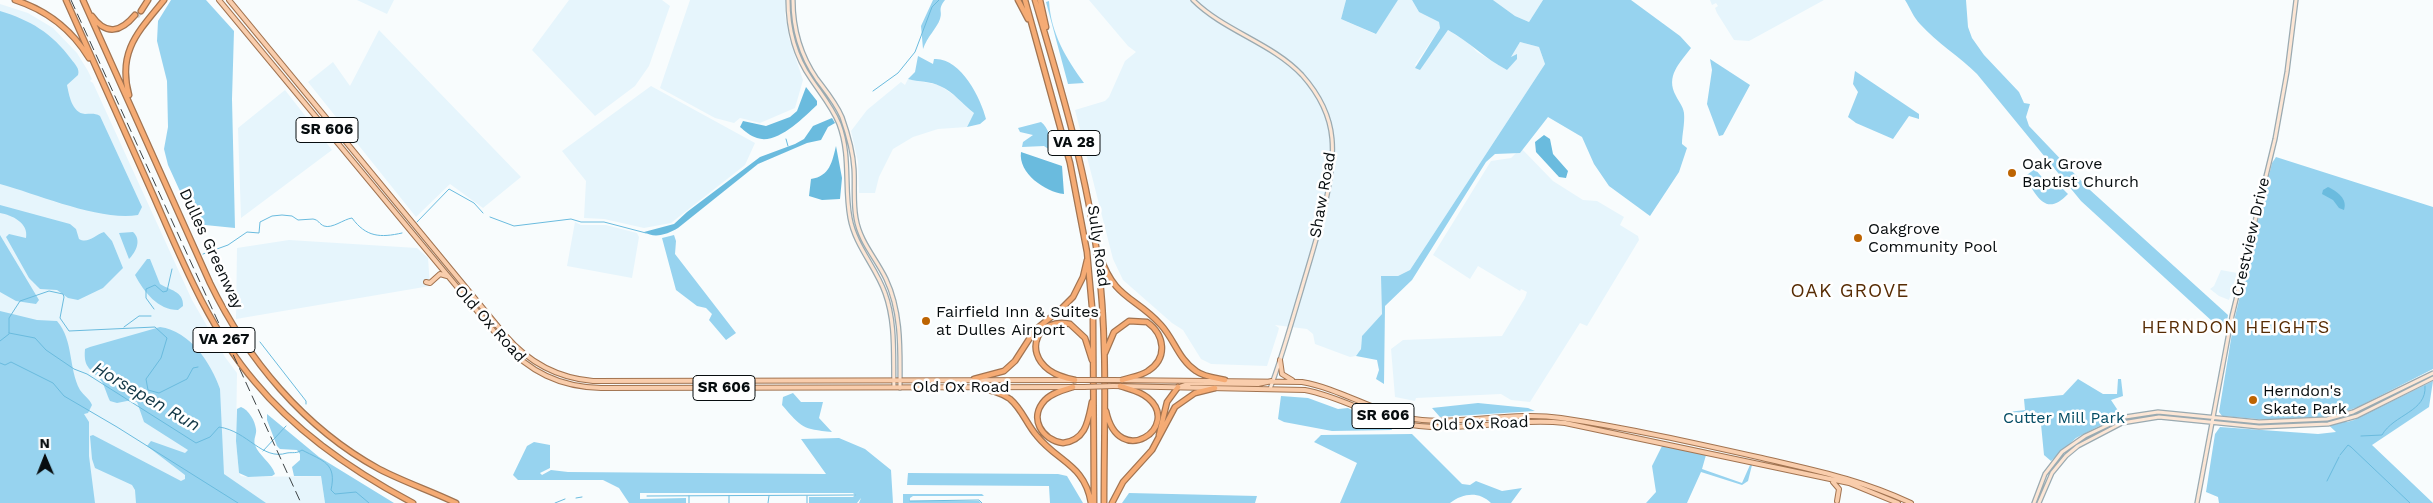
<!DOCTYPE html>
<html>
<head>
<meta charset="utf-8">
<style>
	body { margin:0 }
	#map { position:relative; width:2433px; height:503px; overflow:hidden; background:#f8fcfd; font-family:"Work Sans",sans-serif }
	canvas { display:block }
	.north { position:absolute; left:20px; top:433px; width:50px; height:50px; -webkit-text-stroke:4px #fff; paint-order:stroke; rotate:359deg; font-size:14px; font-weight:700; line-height:20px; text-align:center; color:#070d0f }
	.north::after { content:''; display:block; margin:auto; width:18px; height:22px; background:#070d0f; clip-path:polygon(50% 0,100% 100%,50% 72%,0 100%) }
</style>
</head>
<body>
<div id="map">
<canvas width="2433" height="503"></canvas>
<div class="north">N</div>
</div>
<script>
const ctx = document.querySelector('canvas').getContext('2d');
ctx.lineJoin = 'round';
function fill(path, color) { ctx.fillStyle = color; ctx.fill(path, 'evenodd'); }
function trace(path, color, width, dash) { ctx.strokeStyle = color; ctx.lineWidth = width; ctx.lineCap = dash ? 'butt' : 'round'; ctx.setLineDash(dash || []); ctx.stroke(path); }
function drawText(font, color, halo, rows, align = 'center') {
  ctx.font = font + ' "Work Sans",sans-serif'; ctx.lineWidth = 5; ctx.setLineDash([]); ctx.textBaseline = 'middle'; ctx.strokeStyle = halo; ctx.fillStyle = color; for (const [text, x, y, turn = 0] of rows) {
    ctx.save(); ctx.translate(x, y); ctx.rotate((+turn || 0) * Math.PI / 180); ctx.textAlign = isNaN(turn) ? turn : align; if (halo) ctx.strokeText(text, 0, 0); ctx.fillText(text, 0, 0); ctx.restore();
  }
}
fill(new Path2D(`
	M357,0H394L387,14Z
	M569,0H662L670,6L649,66L635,86L595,116L532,50Z
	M690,0H786L785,14L789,38L803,80L795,108L760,123L740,118L734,123L715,118L660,88Z
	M1089,0H1346L1341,19L1375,34L1398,0H1412L1419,12L1439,22L1440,28L1415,65L1420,69L1448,30L1469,43L1477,52L1507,70L1514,57H1510L1520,42L1539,47L1545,64L1410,270L1398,276H1384L1382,314L1362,336L1361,349L1356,356L1350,357L1315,344L1313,334L1307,329L1275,325L1279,328L1278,332L1267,366L1211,364L1201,359L1183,330L1172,323L1123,280L1113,259L1075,110L1105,101L1109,97L1125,61L1136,52L1128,46Z
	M1493,0H1543L1529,22L1515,16Z
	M1710,0H1824L1749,41L1734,40L1717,13L1715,8L1718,6L1716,3L1712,5Z
	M0,4L28,13L53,28L77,53L88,71L92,79L90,81L93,83L192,300L225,357L237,373L236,441L239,473L241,476L248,477L321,476L325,503H0Z
	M379,30L521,177L483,208L450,184L416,217L308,82L333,62L350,86Z
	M908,79L939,85L964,102L967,108L974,113L967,127L938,129L913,137L893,149L879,177L875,193H859L858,162L851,131L867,110L901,82L905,85Z
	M651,86L755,143L745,165L671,223L644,228L604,219L584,218L586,181L562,151Z
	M285,90L332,150L241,218L238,128Z
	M1521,148L1553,181L1583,200L1597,201L1624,217L1620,225L1638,236L1639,240L1587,326L1580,323L1530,402L1511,400L1501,394L1416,398L1415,401L1395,397L1391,349L1403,340L1502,336L1525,298L1527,292L1521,289L1520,291L1478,266L1470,279L1433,255L1491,161L1511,158Z
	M575,222L581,225H606L637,233L639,237L632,278L567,266Z
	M289,240L417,248L428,258L430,286L236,319L237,248Z
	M2221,270L2237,273L2229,300L2219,296L2210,289L2214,286Z`), '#e6f5fc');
fill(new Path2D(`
	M171,0H206L234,31L232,99L235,228L195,224L168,165L164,149L168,127L167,81L157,41L158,21Z
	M933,0H945C937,10 943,11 940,19C937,28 927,37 923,49L921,26Z
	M1346,0H1398L1376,34L1341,19Z
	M1412,0H1493L1515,16L1529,22L1543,0H1631L1680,36L1691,48C1680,63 1665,76 1676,96C1679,102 1683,106 1684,113C1685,124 1682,134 1682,144L1687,148L1679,172L1650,216L1609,186L1594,164L1582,137L1548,117L1520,153L1495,154L1486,162L1412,280L1385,306L1384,384L1376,379L1379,370L1377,360L1356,356L1361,349L1362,336L1382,314L1381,276H1398L1410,270L1545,64L1539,47L1520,42L1511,57L1517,54V59L1507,70C1484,58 1470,42 1448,30L1420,70L1415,68L1440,28L1439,22L1419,12Z
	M1905,0H1966L1968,27L1972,38L1984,55L2019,92L2024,103L2030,104L2026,117L2029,126L2090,190L2228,315L2225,333L2081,201L1977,74C1959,56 1937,43 1920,24C1914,18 1910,8 1905,0Z
	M1049,1C1051,34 1066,58 1084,83L1068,84L1046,2Z
	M0,11C30,20 52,33 71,59C75,64 80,69 78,75L67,85C69,95 72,113 85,114C91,114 95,113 100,116L142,207L138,215C99,221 40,195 0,184Z
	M918,56L933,64L934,59C960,57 981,98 986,119L980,124L967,127L974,113C962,104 954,92 940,86C931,81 918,82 908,79L915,72Z
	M1710,59L1750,85L1723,135L1719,136L1707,104L1712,70Z
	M1855,71L1919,114V119L1909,116L1893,139L1856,123L1848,117L1858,92L1853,84Z
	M1041,122C1048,127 1053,141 1050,150L1044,146L1022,147L1023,142L1033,135L1020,132L1018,128Z
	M2276,157L2433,207V369L2358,407L2338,414L2347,422L2354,420L2433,381L2429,407L2372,445L2433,503H2219L2218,497L2206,492L2215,434L2220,427L2318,434L2336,432L2320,417L2269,420L2222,416L2219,412L2234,321L2272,163Z
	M2035,169L2052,189L2058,184L2068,194C2045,218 2037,195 2024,177Z
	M0,205L70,224L76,229L79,239C88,244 95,235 104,232L112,241L123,268L103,288L78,300L68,298L57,290L40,289L29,278L6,237L9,234L26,238C29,223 12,215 0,213Z
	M133,232C142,240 136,252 129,259L119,233Z
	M0,235L39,300L36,304L16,301L0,292Z
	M674,235L676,241L675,254L736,333L726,340L709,320L712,314L706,308L697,306L676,290L662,238Z
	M147,259H150L160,284C169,290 184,291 183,306L178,310C158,310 144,292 135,275Z
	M0,311L37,320L57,321C74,341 68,367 80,390C84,396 90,399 92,405L88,413L84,414L89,422V456L95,503H0Z
	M160,327C190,331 211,363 220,389L224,474L266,503H136L135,490L132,485L95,468L92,459L90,436L93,435L181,481L185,479V475L147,446L151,441L185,453L188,450L144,422L137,402L132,400L117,403L110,401C107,395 105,387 102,382C92,368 83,370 85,349L90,347Z
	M2078,379L2103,394H2117L2118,379H2121L2123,396L2111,400L2121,415L2076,438L2051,461L2044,455L2040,414L2026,415L2025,412L2008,413V412L2025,410L2024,399L2063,395Z
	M793,393L801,402H823L819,418L832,432C802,429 802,428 782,405L783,397Z
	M1281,396L1308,398L1338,409L1348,408L1371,420L1389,424L1392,430L1332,431L1284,422L1278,419Z
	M1478,403L1528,408L1535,411L1440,417L1432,408Z
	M241,407C249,410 255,421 256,429C257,434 253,439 255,445C259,456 271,462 275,474L272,476L248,477L239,473L236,441L237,409Z
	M267,414L319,457L394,503H325L321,476H294L292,467L300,460V454L297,450L280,449L277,446L267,420Z
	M1412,434L1462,484L1470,485L1476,481L1502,491L1522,488L1511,503H1491C1479,491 1463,493 1450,503H1340L1357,463L1314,442L1321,435Z
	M839,438L865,449L891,470L893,503H859L861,498L857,503H809V497H853L855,495L853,493H640V499L686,498V503H629L619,488L603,480H518L513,475L527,446L534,442L550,445V468L540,473L542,475L551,470L568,472L826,474L801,439Z
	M1662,446L1706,455L1702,469L1742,483L1750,465H1752L1748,481L1742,485L1701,472L1687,503H1646L1656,492L1652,466Z
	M908,473L1058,474L1067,476L1083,503H1050L1049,486L907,485Z
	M1129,493L1257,496L1255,503H1122Z
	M903,494H982L984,496H913L910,498V501H979L981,503H903Z`), '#97d3ef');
fill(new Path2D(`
	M806,87L817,101V105C803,118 777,145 757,138C750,136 745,131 740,127L743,121L766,126L790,117L797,111Z
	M832,118L835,123L828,127L821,140L807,143L758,164L678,228C668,234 655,239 644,232L674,224L687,212L760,157L795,144L804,139L813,126Z
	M1544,135L1550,139L1553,154L1568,171L1566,178L1559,177L1536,152L1535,142Z
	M836,146L842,178L840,199L822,200L809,196L811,179C830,176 832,162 836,146Z
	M1021,152L1062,166L1064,194C1045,192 1018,173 1021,152Z
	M2328,187C2337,191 2348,199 2344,210L2339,208L2333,200L2322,194L2323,190Z`), '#6abbde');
trace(new Path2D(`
	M873,91L898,73L915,52L932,7L939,0
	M786,139L788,146
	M490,217L514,226L571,219L581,222H604L646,233
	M417,222L449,189L474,203L483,213
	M203,254L228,245L247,232L259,233L260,222L272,216L282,215L292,216L298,220L313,219C319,220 319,224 324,226C332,229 344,219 352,218C366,237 380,238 402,233
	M154,309L146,298V289L155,285L163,292L167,291L172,269
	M124,327L139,316H151
	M9,333L35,338L46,350L74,369L87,374L196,443L210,437L219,427C248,431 262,461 287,453C293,452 296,454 302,450C323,461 337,463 331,490L335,494L356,492L369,503
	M9,333V318L20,301L49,291L63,294L64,297L60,318L69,331L155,327L167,338L161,358L146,379L148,390L159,393L187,379L193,368L198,367
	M0,341L9,334
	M260,342L306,401V404
	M0,363L5,365L11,362L53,383L64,396L117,427L238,503
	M2361,436L2382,435C2394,414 2427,412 2425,386
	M263,451L286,426
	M2340,455L2348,445L2351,447L2410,503
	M2327,481L2339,457
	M647,496L855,495
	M576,498L582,497
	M910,501L979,500L982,503
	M555,503L565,499
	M689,503V496
	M729,503V496
	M768,503L769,496
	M807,503V496`), '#6abbde', 1);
trace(new Path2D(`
	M137,17L141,11`), '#d4d8d9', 4.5, [4.5, 2]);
const secondary = new Path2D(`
	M788,0C788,28 795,56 811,79C821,94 832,107 839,124C851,156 844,186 850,218C855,246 876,267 885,293C896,323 893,356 894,387
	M793,0C793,28 801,56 817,79C826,91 836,103 842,117C848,134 853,151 854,169C855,185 853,202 856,218C860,242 876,258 886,279C902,313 900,351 900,388
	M1193,0C1224,31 1272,43 1302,75C1318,93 1330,115 1332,139C1336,183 1313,249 1301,291C1291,324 1282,357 1270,389
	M2034,503L2045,474L2062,452L2085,436L2125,417L2158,412L2259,422L2327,419L2353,412L2433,373
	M2039,503L2052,473L2066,456L2078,446L2122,423L2159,417L2259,427L2328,424L2357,416L2433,378
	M2197,503L2232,316L2275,139L2287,72L2296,0`);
const primary = new Path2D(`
	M219,0L502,341C529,372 560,387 601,388L1084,387
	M229,0L505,335C529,363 557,378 593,381L1084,380
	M426,282L430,283L440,274L447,276
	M1280,360L1282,374L1292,380
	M1113,380L1302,382C1343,389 1380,416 1422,420C1468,424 1515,411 1561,418C1628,428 1695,443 1762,458C1817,471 1859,479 1911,503
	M1113,386L1305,390C1344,397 1379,422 1419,426C1467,431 1516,418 1565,423L1849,483L1898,503
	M1180,387L1191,383L1258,384L1272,381
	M1833,482L1839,489L1837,501`);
const motorway = new Path2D(`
	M15,0C46,10 72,30 89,58
	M66,0C95,66 125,131 154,197C182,261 209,328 255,382C298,434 354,472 413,503
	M83,0L210,283C247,359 304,428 379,469C404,482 431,491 456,503
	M1018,0L1028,19
	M1025,0L1070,163L1087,252L1093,318L1094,503
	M1035,0C1060,85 1087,173 1098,261C1108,341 1104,423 1104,503
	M1040,0L1046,27
	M141,11L148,0
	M92,16C106,36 121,32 135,15
	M129,95C117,51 139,31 164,0
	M1100,256C1115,300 1135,296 1161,325C1174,339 1179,360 1196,371C1204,377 1216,378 1225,380
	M1105,353L1114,332L1129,321L1147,322C1165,335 1168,358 1148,371C1141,376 1131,377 1122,380
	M974,379L1004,371L1015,361L1035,330L1061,309L1073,297L1083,277L1087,260
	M1075,380C1066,378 1057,376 1049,370C1023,351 1038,317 1070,324L1085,338L1092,360
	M1073,387C1063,390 1052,393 1045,400C1028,418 1042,440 1063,443C1086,440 1088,421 1092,402
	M978,388C990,390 1000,392 1010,399C1022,409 1027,425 1037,436C1058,462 1085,465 1091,503
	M1106,411C1119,471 1182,426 1148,398C1140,391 1129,389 1120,386
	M1159,435L1167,402L1178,387
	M1112,503L1123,482L1152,450L1175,407L1195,393L1215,388`);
trace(secondary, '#9aaab1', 5.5);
trace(primary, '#a27451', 6);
trace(motorway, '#a27451', 7);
trace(secondary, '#fce6d5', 3);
trace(primary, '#f9cdac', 4);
trace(motorway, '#f5ab74', 4.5);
trace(new Path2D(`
	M71,0L301,503`), '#3c4244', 1, [10, 5]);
const primaryBridge = new Path2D(`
	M1084,380H1113
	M1084,387L1113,386`);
trace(primaryBridge, '#a27451', 6, []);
trace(primaryBridge, '#f9cdac', 4);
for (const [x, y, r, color] of [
	[2012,173,5,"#bd6402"],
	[1858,238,5,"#bd6402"],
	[926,321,5,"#bd6402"],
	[2253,400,5,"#bd6402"]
]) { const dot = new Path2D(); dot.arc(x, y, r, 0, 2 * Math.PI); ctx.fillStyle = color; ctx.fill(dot); trace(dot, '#fff', 2); }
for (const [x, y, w] of [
	[327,130,62],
	[1074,143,52],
	[224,340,62],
	[724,388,62],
	[1383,416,62]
]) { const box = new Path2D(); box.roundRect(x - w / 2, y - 12.5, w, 25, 4); ctx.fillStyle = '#fff'; ctx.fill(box); trace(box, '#070d0f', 1); }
drawText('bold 15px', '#070d0f', null, [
	["SR 606",327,130],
	["VA 28",1074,143],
	["VA 267",224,340],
	["SR 606",724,388],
	["SR 606",1383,416]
]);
drawText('16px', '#070d0f', '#fff', [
	["Oak Grove",2022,164],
	["Baptist Church",2022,182],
	["Oakgrove",1868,229],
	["Community Pool",1868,247],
	["Fairfield Inn & Suites",936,312],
	["at Dulles Airport",936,330],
	["Herndon's",2263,391],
	["Skate Park",2263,409]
], 'left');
drawText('16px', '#070d0f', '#fff', [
	["Shaw Road",1323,195,-80],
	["Crestview Drive",2251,237,-77],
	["Sully Road",1098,246,82],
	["Dulles Greenway",211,249,65],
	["Old Ox Road",490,324,48],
	["Old Ox Road",961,387],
	["Old Ox Road",1480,424,-2]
]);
drawText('16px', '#044c64', '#fff', [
	["Cutter Mill Park",2064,418]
]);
ctx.letterSpacing = '1px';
drawText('18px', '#572c04', '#fff', [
	["HERNDON HEIGHTS",2236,328]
]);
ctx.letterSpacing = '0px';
drawText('italic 18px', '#123746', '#fff', [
	["Horsepen Run",146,397,30]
]);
ctx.letterSpacing = '1px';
drawText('19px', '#572c04', '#fff', [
	["OAK GROVE",1850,291]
]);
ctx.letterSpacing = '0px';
</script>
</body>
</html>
